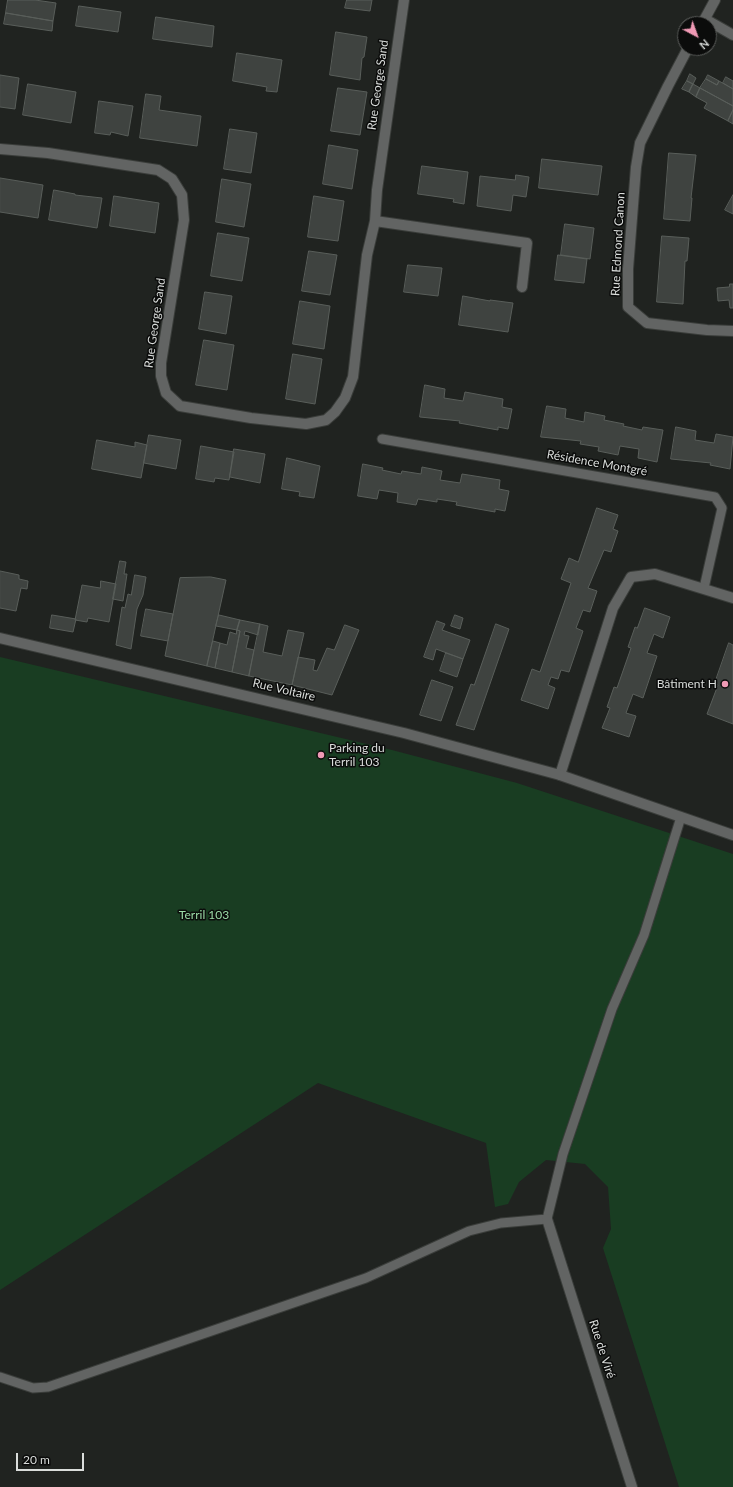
<!DOCTYPE html>
<html>
<head>
<meta charset="utf-8">
<style>
	body { margin:0 }
	#map { position:relative; width:733px; height:1487px; overflow:hidden; background:#202320; font-family:Lato,sans-serif }
	canvas { display:block }
	.north { position:absolute; left:677px; top:16px; width:40px; height:40px; box-sizing:border-box; background:#0b0c0b; border:1px solid #5e605e; border-radius:50%; rotate:139deg; font-size:11px; font-weight:700; line-height:16px; text-align:center; color:#dadddb }
	.north::after { content:''; display:block; margin:auto; width:14px; height:18px; background:#f09ab5; clip-path:polygon(50% 0,100% 100%,50% 72%,0 100%) }
	.scale { position:absolute; left:16px; top:1453px; width:68px; height:18px; box-sizing:border-box; border:2px solid #dadddb; border-top:0; padding-left:5px; font-size:12px; line-height:14px; white-space:nowrap; color:#dadddb; -webkit-text-stroke:3px #0b0c0b; paint-order:stroke }
</style>
</head>
<body>
<div id="map">
<canvas width="733" height="1487"></canvas>
<div class="north">N</div>
<div class="scale">20 m</div>
</div>
<script>
const ctx = document.querySelector('canvas').getContext('2d');
ctx.lineJoin = 'round';
function fill(path, color) { ctx.fillStyle = color; ctx.fill(path, 'evenodd'); }
function trace(path, color, width, dash) { ctx.strokeStyle = color; ctx.lineWidth = width; ctx.lineCap = dash ? 'butt' : 'round'; ctx.setLineDash(dash || []); ctx.stroke(path); }
function drawText(font, color, halo, rows, align = 'center') {
  ctx.font = font + ' Lato,sans-serif'; ctx.lineWidth = 3; ctx.setLineDash([]); ctx.textBaseline = 'middle'; ctx.strokeStyle = halo; ctx.fillStyle = color; for (const [text, x, y, turn = 0] of rows) {
    ctx.save(); ctx.translate(x, y); ctx.rotate((+turn || 0) * Math.PI / 180); ctx.textAlign = isNaN(turn) ? turn : align; if (halo) ctx.strokeText(text, 0, 0); ctx.fillText(text, 0, 0); ctx.restore();
  }
}
fill(new Path2D(`
	M0,657L392,750L517,783L733,854V1487H679L603,1248L611,1229L608,1187L585,1164L546,1160L519,1182L508,1204L495,1207L486,1143L318,1083L0,1290Z`), '#193d22');
const building = new Path2D(`
	M8,0H35L56,3L53,21L6,13Z
	M347,0H372L370,11L345,8Z
	M79,6L121,12L118,32L76,26Z
	M6,13L53,21L52,31L4,24Z
	M156,17L214,26L212,47L153,39Z
	M336,32L367,37L364,57L362,58L360,80L330,75Z
	M237,53L282,60L277,92L266,91L267,87L233,81Z
	M690,74L696,78L693,84L687,81Z
	M0,75L19,78L15,109L0,107Z
	M708,75L719,81L717,85L706,79Z
	M726,77L733,81V89L723,83Z
	M706,79L717,85L719,81L733,89V106L700,88Z
	M687,81L693,84L689,92L682,89Z
	M28,84L76,92L71,123L23,115Z
	M693,84L700,88L696,97L689,92Z
	M338,88L367,92L360,135L331,131Z
	M700,88L733,106V110L728,121L704,108L707,103L696,97Z
	M146,94L161,96L159,110L201,116L197,146L140,138Z
	M99,101L133,106L128,136L111,132L110,135L95,133Z
	M733,110V124L728,121Z
	M230,129L257,133L251,173L224,169Z
	M329,145L358,150L352,189L323,184Z
	M669,153L696,155L691,198H692L690,221L664,219Z
	M542,159L602,166L598,195L539,188Z
	M422,166L468,172L464,204L453,202L454,199L418,194Z
	M516,175L529,177L526,197L513,195L511,211L477,206L480,176L515,180Z
	M0,178L43,185L38,218L0,212Z
	M222,179L251,184L244,227L216,222Z
	M54,190L75,194V195L102,198L97,228L49,220Z
	M733,195V214L725,210Z
	M114,196L159,203L155,233L110,226Z
	M314,196L344,201L338,241L308,237Z
	M565,224L594,228L590,259L561,255Z
	M218,233L249,238L242,281L211,276Z
	M662,236L689,238L687,261H685L683,304L657,302Z
	M309,251L337,255L330,295L302,291Z
	M558,255L587,259L584,283L555,280Z
	M408,265L442,268L438,296L404,292Z
	M730,284H733V308H730L729,300L718,301L717,288L729,287Z
	M205,292L232,296L226,334L199,329Z
	M463,296L490,301V300L513,303L508,332L459,325Z
	M300,301L330,306L324,349L293,344Z
	M204,340L234,345L227,390L196,385Z
	M293,354L322,359L315,404L286,399Z
	M425,385L445,389L444,398L463,401L465,392L503,399L502,407L512,409L508,429L498,427V430L459,423L460,421L420,417Z
	M547,406L566,409L565,418L584,422L585,412L605,416L604,420L624,424L623,426L642,430L643,427L663,430L657,462L638,458L639,449L620,446L618,455L598,451L599,447L580,444L581,441L541,437Z
	M676,427L696,431L695,440L714,443L716,434L733,437L730,469L710,465L711,463L671,459Z
	M149,435L181,440L176,469L144,463Z
	M97,440L135,447V442L147,445L141,478L92,469Z
	M201,446L234,452L229,480L215,478L214,482L196,479Z
	M234,449L265,454L260,483L230,477Z
	M287,458L320,466L314,498L299,496L300,492L282,489Z
	M363,464L383,468L382,470L401,474L402,471L421,474L422,467L442,471L440,480L460,483L462,474L500,480L499,489L509,491L505,511L495,509V512L456,505L457,502L437,499V502L418,499L416,505L397,502L398,493L379,490L377,499L358,496Z
	M597,508L618,515L613,529L618,531L611,552L604,550L588,588L597,591L590,612L583,610L576,628L583,631L569,672L561,670L558,679L551,677L548,685L555,688L548,709L521,700L532,669L540,672L571,583L561,579L569,558L578,562Z
	M120,561L126,562L124,574H127L123,601L113,599Z
	M0,571L19,575V579L28,581L27,589L21,588L16,611L0,608Z
	M135,575L146,577L143,595L137,609L131,649L116,645L122,607L125,608L128,594L131,595Z
	M211,577L226,580L207,666L165,656L180,578Z
	M101,581L116,584L109,622L88,618L87,622L75,620L82,585L100,588Z
	M645,608L670,617L663,638L654,634L647,653L657,656L643,698L633,694L626,713L636,716L629,737L602,728L610,708L607,707L614,687L617,688L631,648L628,647L635,627L637,628Z
	M146,609L173,614L168,641L141,636Z
	M52,615L76,619L73,632L50,628Z
	M219,615L240,620L237,630L216,626Z
	M455,615L463,618L460,629L451,626Z
	M240,620L260,624L258,635L245,631L244,635L249,636L246,648L254,650L249,676L232,672L240,631L237,630Z
	M437,621L445,624L442,630L470,640L463,659L436,649L433,660L424,657Z
	M260,624L268,626L263,652L282,656L288,630L304,633L292,685L249,676Z
	M496,624L509,629L474,730L456,725L471,684L474,685Z
	M345,625L359,630L332,695L292,685L298,657L315,660L313,670L317,671L327,648L334,650Z
	M237,630L240,631L232,672L215,668L220,643L227,645L230,632L236,634Z
	M213,641L220,643L215,668L207,666Z
	M729,643L733,645V724L707,714L718,685L715,683Z
	M446,653L463,659L457,677L440,671Z
	M432,680L453,687L441,721L420,715Z`);
fill(building, '#3f4340');
trace(building, '#595e5a', 1);
const service = new Path2D(`
	M382,439L715,497L722,508L704,588
	M0,1377L33,1388L48,1387L366,1278L469,1231L501,1223L547,1219L563,1154L612,1009L644,935L681,817`);
const minor = new Path2D(`
	M705,19L733,35
	M702,24L715,0
	M688,48L668,86L640,143L636,167L628,269V307L647,323L707,330L733,331
	M0,149L48,153L158,170L172,179L182,195L184,220L161,363V376L166,393L180,406L251,418L306,424L326,420L335,412L345,398L353,377L367,255L375,221L377,190L404,0
	M375,221L527,243L522,287
	M560,775L613,608L631,577L655,574L733,598
	M547,1219L632,1487`);
const tertiary = new Path2D(`
	M0,638L404,733L560,775L733,835`);
trace(service, '#3a3d3a', 11);
trace(minor, '#3a3d3a', 12);
trace(tertiary, '#3a3d3a', 12);
trace(service, '#626463', 9);
trace(minor, '#626463', 10);
trace(tertiary, '#626463', 10);
for (const [x, y, r, color] of [
	[725,684,4,"#f09ab5"],
	[321,755,4,"#f09ab5"]
]) { const dot = new Path2D(); dot.arc(x, y, r, 0, 2 * Math.PI); ctx.fillStyle = color; ctx.fill(dot); trace(dot, '#0b0c0b', 1.5); }
drawText('12px', '#dadddb', '#0b0c0b', [
	["Rue George Sand",378,85,-82],
	["Rue Edmond Canon",618,244,-87],
	["Rue George Sand",155,323,-82],
	["Résidence Montgré",597,463,10],
	["Rue Voltaire",284,690,13],
	["Rue de Viré",602,1349,72]
]);
drawText('12px', '#dadddb', '#0b0c0b', [
	["Bâtiment H",717,684],
	["Parking du",329,748,"left"],
	["Terril 103",329,762,"left"]
], 'right');
drawText('12px', '#9bdba7', '#0b0c0b', [
	["Terril 103",204,915]
]);
</script>
</body>
</html>
